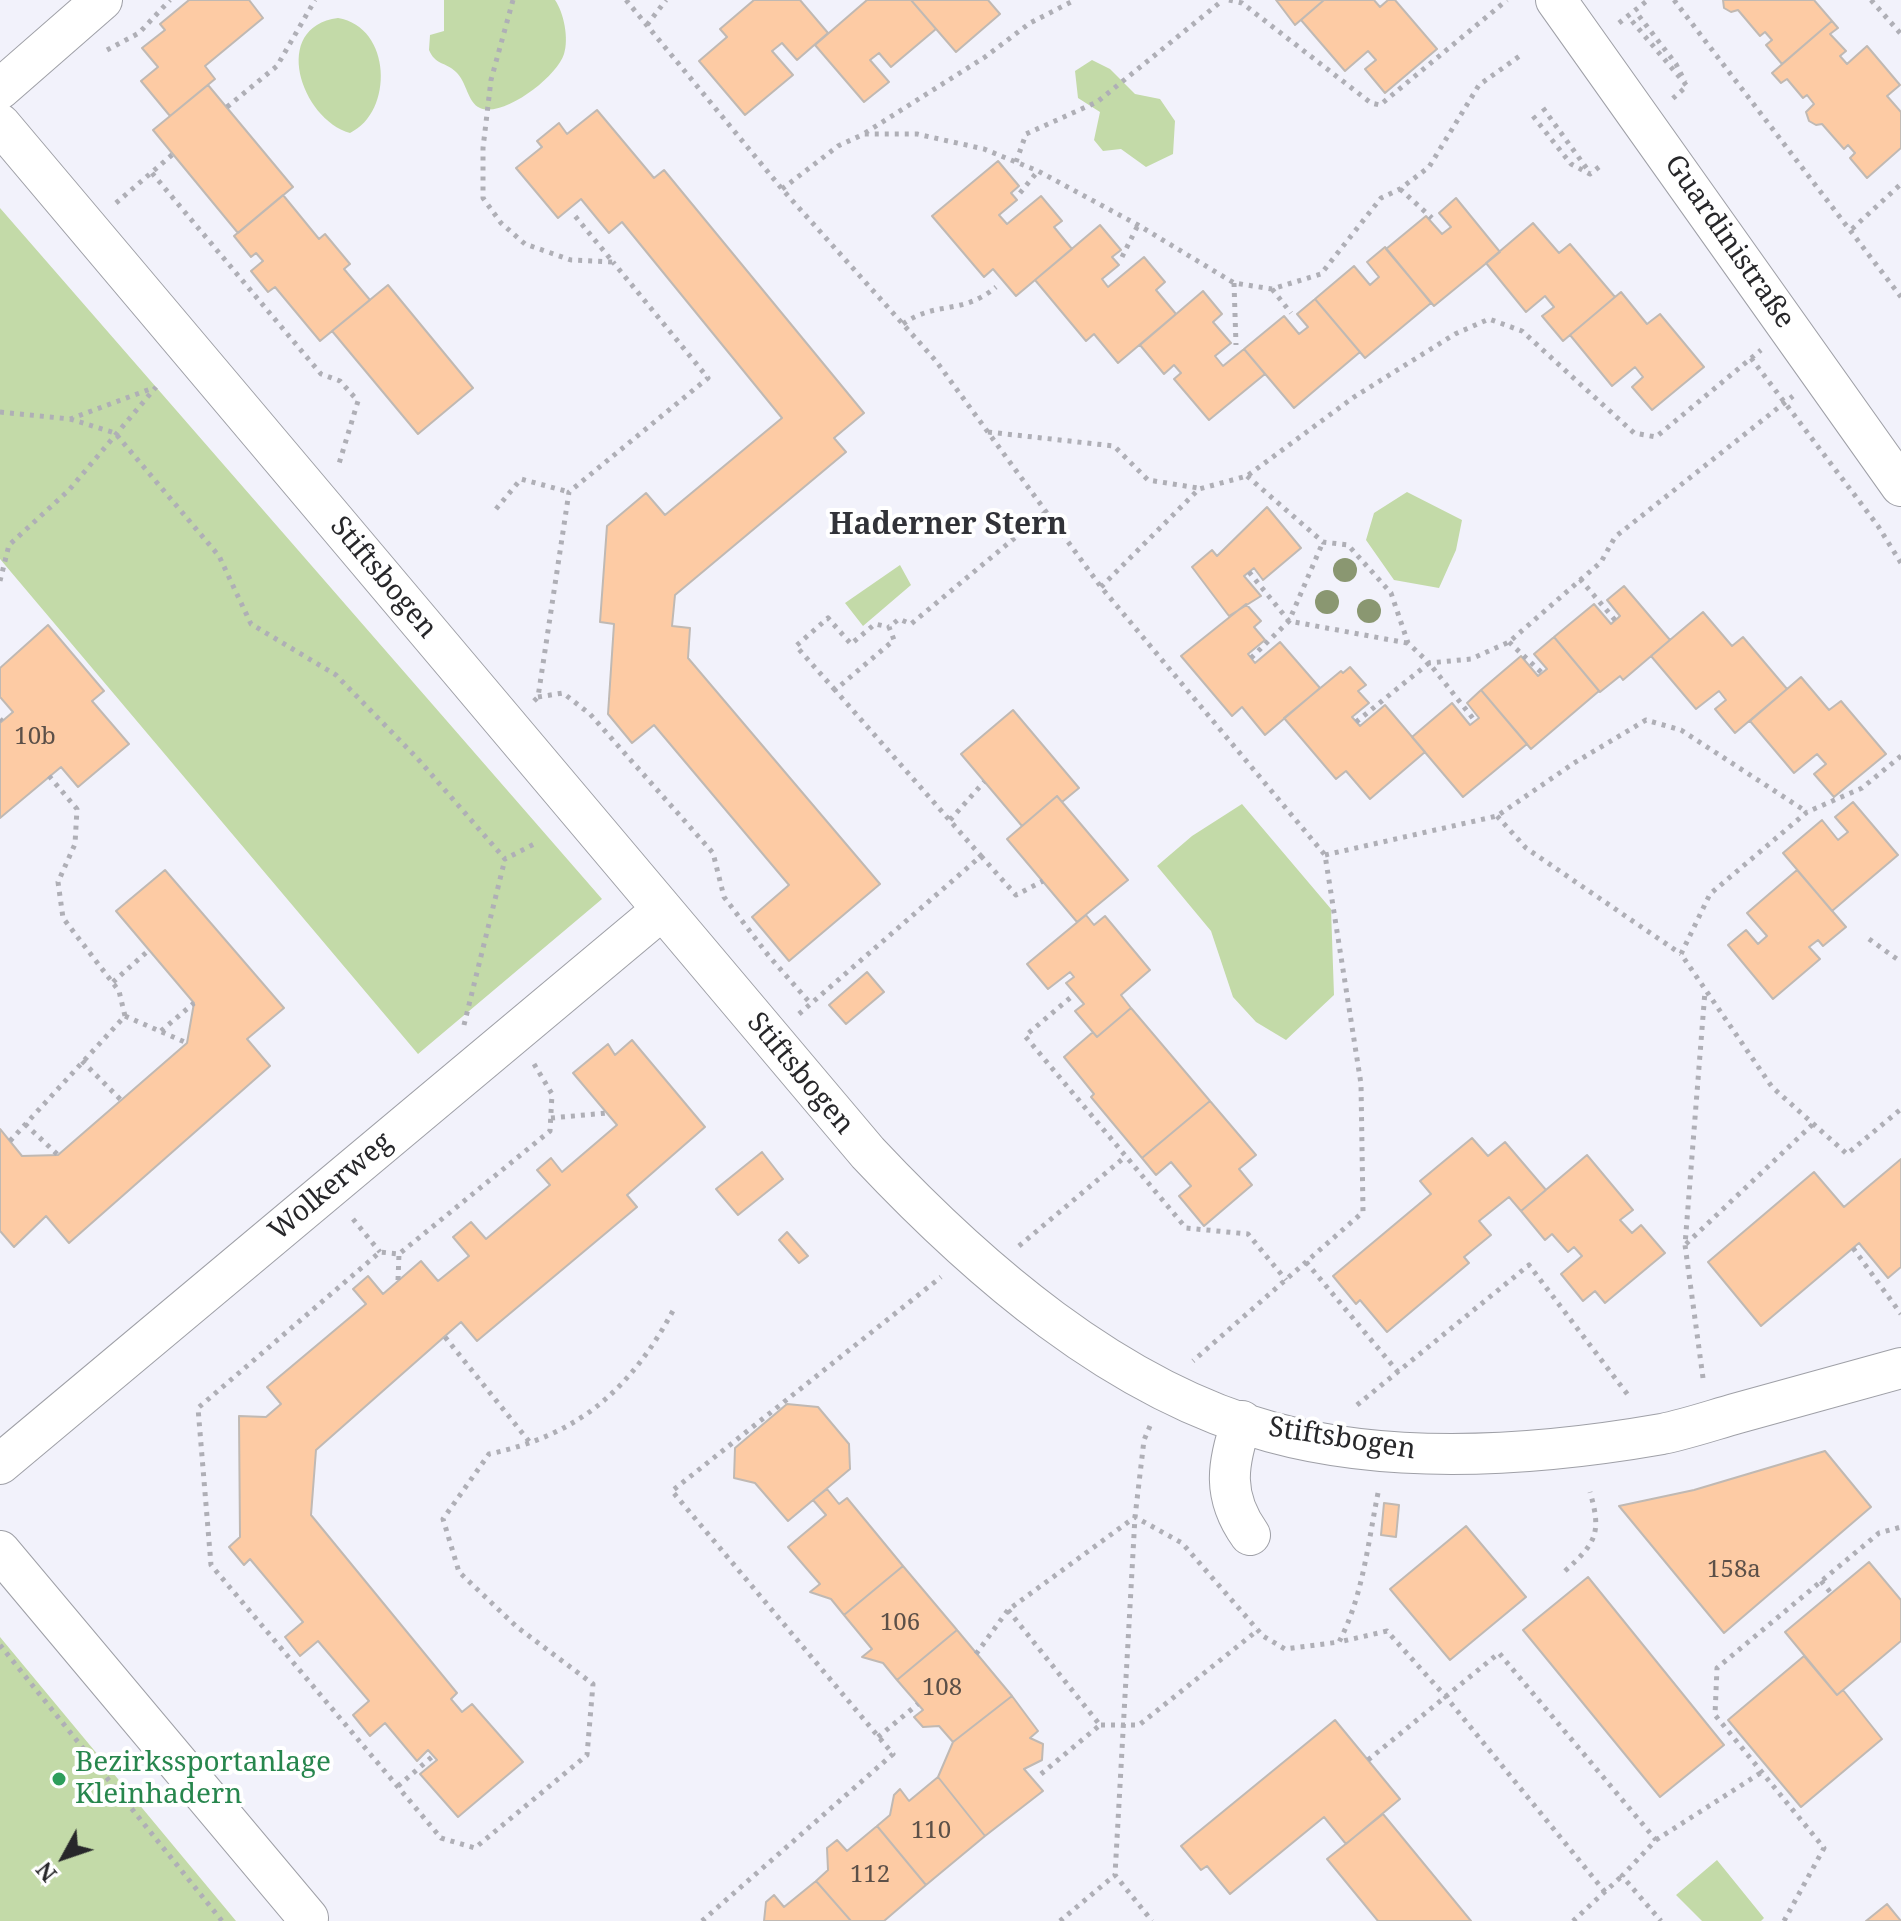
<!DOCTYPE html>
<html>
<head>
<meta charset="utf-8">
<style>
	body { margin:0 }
	#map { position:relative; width:1901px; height:1921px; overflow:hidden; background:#f2f2fb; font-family:"Noto Serif",serif }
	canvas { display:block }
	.north { position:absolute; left:24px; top:1817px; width:80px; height:80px; -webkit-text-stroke:6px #fff; paint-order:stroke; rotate:230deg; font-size:22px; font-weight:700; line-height:32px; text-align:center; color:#27272a }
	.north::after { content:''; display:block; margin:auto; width:28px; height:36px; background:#27272a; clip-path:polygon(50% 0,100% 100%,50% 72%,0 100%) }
</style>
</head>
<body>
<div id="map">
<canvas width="1901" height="1921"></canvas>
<div class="north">N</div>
</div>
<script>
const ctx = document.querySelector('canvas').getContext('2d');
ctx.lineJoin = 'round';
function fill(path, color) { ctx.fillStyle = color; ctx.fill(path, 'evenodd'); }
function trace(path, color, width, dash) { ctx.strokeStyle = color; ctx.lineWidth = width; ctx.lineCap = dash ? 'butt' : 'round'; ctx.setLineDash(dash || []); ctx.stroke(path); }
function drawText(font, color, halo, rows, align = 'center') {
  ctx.font = font + ' "Noto Serif",serif'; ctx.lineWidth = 8; ctx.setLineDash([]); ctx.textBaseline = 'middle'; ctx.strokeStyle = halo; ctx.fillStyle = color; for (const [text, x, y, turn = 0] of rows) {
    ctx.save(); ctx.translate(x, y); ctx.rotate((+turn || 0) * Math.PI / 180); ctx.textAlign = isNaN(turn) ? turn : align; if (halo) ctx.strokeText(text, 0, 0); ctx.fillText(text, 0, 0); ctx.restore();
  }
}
fill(new Path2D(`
	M444,0H555C564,13 569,39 564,54C557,77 503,118 480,108C467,102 467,82 456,72C446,62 435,65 429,50L430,35L444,31Z
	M338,18C392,27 394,112 350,133C301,119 270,27 338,18Z
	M1092,60L1110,69L1135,94L1160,99L1175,121L1173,154L1146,167L1121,149L1103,151L1094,140L1100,112L1078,98L1075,71Z
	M0,208L602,899L418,1054L0,559Z
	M1407,492L1462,520L1456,550L1439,588L1394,580L1366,540L1374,513Z
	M900,565L911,585L863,626L845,603Z
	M1242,804L1331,909L1334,995L1286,1040L1256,1022L1233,997L1211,931L1157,866L1192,836Z
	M0,1637L236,1921H0Z
	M1717,1860L1764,1918L1761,1921H1702L1676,1895Z`), '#c3daa8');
const building = new Path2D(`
	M189,0H249L263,18L205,66L215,79L170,116L141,81L158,67L142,48L165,30L160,24Z
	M754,0H800L828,33L797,60L782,43L772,51L793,75L745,115L699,61L727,37L720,29Z
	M867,0H911L936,29L891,67L879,53L870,60L889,82L864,102L815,45Z
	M911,0H988L1000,14L956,52Z
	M1276,0H1324L1295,25Z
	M1324,0H1374L1380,7L1388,0H1395L1437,49L1385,93L1365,69L1376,60L1368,51L1345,71L1301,20Z
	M1723,0H1814L1832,21L1782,64L1766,45L1772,40L1765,32L1760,36L1738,10L1731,12L1724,8Z
	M1832,21L1838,28L1830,34L1846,51L1840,56L1847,64L1867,46L1900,85L1887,96L1901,112V148L1867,178L1850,158L1855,153L1848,145L1844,149L1822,124L1816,125L1809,121L1806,112L1814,104L1807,95L1803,98L1787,79L1781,83L1772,73Z
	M208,85L293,187L238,233L153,130Z
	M597,110L654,178L664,170L864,413L834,438L846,452L675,595L672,626L690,628L688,658L880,884L789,961L752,917L789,885L654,725L632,743L608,714L614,624L600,622L607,526L646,493L665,515L782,418L622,222L609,233L581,199L558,218L516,168L542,147L537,141L559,123L567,134Z
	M998,161L1019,186L1011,193L1017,200L999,215L1007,224L1041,196L1062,221L1054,227L1072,249L1016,296L993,269L984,277L932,216Z
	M283,195L319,239L325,234L350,264L344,269L370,300L320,341L275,287L268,292L251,271L263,261L256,253L251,257L234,236Z
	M1456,198L1500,252L1434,306L1386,249L1426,216L1442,234L1451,227L1439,213Z
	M1533,223L1559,253L1570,244L1615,297L1563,341L1542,316L1554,307L1545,296L1526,312L1486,263Z
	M1100,225L1121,250L1112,257L1119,265L1102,279L1108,287L1144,257L1165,282L1156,290L1176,314L1118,363L1094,334L1086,341L1035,280Z
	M1385,247L1431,303L1365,358L1315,299L1354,266L1370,285L1379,277L1367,262Z
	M388,285L473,388L418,434L332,331Z
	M1203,291L1222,314L1213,322L1231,343L1215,356L1223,366L1244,349L1265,374L1209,420L1174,379L1181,373L1174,365L1164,374L1140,345Z
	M1621,292L1647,324L1660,314L1704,367L1652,410L1632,387L1643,377L1635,367L1612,386L1570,335Z
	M1315,299L1360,352L1294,408L1244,349L1284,316L1299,334L1308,327L1297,314Z
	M1267,507L1301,548L1263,580L1254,568L1244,576L1261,596L1229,616L1192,567L1212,550L1217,556Z
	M1624,586L1670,640L1623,680L1620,676L1600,692L1554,637L1594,604L1611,624L1620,616L1607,600Z
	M1246,604L1261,621L1254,627L1265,640L1248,654L1255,663L1280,642L1320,688L1265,735L1242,707L1232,716L1181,656Z
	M1703,612L1732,646L1743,637L1787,689L1735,733L1715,709L1726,700L1719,691L1696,709L1651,656Z
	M48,625L104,691L92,701L129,744L78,787L61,767L0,818V723L13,712L0,697V668Z
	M1554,637L1599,691L1531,749L1481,690L1521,656L1538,676L1547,669L1534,654Z
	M1350,667L1366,685L1358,691L1369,703L1352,717L1360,726L1385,705L1425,752L1370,799L1346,771L1336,779L1284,718L1341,671L1343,673Z
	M1801,677L1829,710L1841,701L1886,754L1834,797L1814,774L1826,764L1817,754L1794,773L1750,721Z
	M1481,690L1527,744L1463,797L1412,737L1452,703L1470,725L1479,718L1467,703Z
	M1013,710L1079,788L1062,802L1057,796L1022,826L961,754Z
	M1057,796L1128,880L1077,922L1007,839Z
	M1853,802L1898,855L1832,911L1783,853L1822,820L1838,840L1848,832L1835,817Z
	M165,870L284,1008L247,1039L270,1066L69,1243L46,1216L14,1247L0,1231V1129L22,1156L58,1155L187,1043L194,1003L116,911Z
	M1797,870L1846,927L1823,946L1818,940L1809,947L1820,959L1773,999L1728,945L1746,930L1758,944L1767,936L1747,913Z
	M1086,915L1094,925L1105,916L1150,970L1121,995L1131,1008L1097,1037L1075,1011L1084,1004L1066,983L1074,977L1070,972L1048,989L1027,964Z
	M867,972L884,992L846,1024L829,1005Z
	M1131,1008L1210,1101L1142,1158L1091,1097L1094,1094L1064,1057L1093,1032L1097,1037Z
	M632,1040L705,1127L627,1195L637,1207L477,1341L461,1322L316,1450L311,1515L457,1693L451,1699L462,1712L472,1704L523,1762L458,1817L420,1774L437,1760L428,1750L417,1761L385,1723L370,1736L353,1715L369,1701L318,1641L300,1656L285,1637L303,1622L250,1559L244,1565L229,1547L240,1537L239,1416L266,1417L281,1404L267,1387L366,1304L353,1289L368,1276L383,1294L421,1261L438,1281L469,1256L453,1237L471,1222L486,1239L550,1185L537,1170L551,1158L562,1172L617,1125L573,1073L608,1044L615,1055Z
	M1210,1101L1256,1155L1239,1169L1252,1185L1204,1226L1179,1196L1191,1186L1171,1162L1156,1175L1142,1158Z
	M1472,1138L1488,1156L1505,1142L1546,1190L1521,1211L1509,1197L1479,1221L1491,1235L1464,1257L1469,1263L1387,1332L1360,1300L1356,1304L1333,1276L1431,1194L1420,1181Z
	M762,1152L783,1179L738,1215L716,1189Z
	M1587,1155L1633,1210L1620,1220L1632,1233L1641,1225L1665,1253L1605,1303L1595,1291L1583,1301L1561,1274L1582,1256L1574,1247L1568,1252L1552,1234L1545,1240L1521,1211Z
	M1901,1159V1267L1888,1278L1859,1243L1761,1326L1708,1262L1814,1172L1844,1207Z
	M787,1232L808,1256L799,1263L779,1240Z
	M787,1404L818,1407L849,1444L850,1469L788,1521L755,1483L734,1478L735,1448Z
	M1825,1451L1871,1507L1724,1633L1619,1506L1694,1490Z
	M827,1489L839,1504L847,1498L903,1566L844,1615L831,1599L810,1592L820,1584L788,1547L826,1515L813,1500Z
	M1384,1503L1399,1505L1396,1537L1381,1535Z
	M1466,1526L1526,1597L1450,1660L1390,1589Z
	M1869,1562L1901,1600V1641L1837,1695L1785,1632Z
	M903,1566L957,1630L897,1680L883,1663L862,1657L872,1649L844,1615Z
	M1588,1577L1724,1745L1660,1797L1523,1630Z
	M957,1630L1012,1696L953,1742L939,1726L923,1727L914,1717L923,1710L897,1680Z
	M1804,1656L1837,1695L1843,1690L1882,1739L1801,1807L1728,1720Z
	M1012,1696L1038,1731L1030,1738L1043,1744L1042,1760L1024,1769L1043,1791L985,1836L938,1777L953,1742Z
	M1335,1720L1400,1799L1346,1844L1324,1817L1230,1894L1207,1866L1201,1870L1181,1846Z
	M938,1777L985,1836L926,1885L877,1826L890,1815L894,1795L900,1789L909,1801Z
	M1383,1814L1471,1921H1378L1327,1859Z
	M877,1826L926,1885L884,1921H851L816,1881L828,1870L827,1848L837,1840L847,1851Z
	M816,1881L851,1921H764L766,1902L774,1895L784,1907Z
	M1887,1904L1901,1921H1866Z`);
fill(building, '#fdcba4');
trace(building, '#c0b9b3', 2);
const minor = new Path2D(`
	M1556,0L1901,486
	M0,89L102,0
	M0,124L868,1153C976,1268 1115,1390 1271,1432C1395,1466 1536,1456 1662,1434C1687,1429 1713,1420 1738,1413C1792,1398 1847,1383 1901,1368
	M1242,1421C1227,1464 1222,1496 1250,1535
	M0,1464L662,910
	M0,1551L308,1918L306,1921`);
trace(minor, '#9fa0a7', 42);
trace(new Path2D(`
	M513,0L491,80L483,148V198L501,223L525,244L571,260L613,262L575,216
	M626,0L782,189L936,361L1101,587L1325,855L1361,1084L1363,1212L1193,1361
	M1229,0L1242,3L1371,103L1380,105L1507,0
	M1674,0L1901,297
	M1871,0L1901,34
	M1639,16L1676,64L1685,82
	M1632,21L1687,86L1671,100
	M1619,23L1648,0
	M647,25L666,0
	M107,50L139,33L170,0
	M227,107L277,66L315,0
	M1543,108L1590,173
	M1533,116L1571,164L1590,174L1603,164
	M865,133L985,57L1030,23L1075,0
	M1016,162L1026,134L1097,102L1223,0
	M152,173L321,374L340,381L358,401L338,467
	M782,189L838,146L864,134H917L984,149L1038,171L1138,225L1234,283L1272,289L1321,274L1381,198L1400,189L1429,167L1479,85L1521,55
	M1400,189L1432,218
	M1020,193L1038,171
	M116,203L173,154
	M1852,229L1901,184
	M1122,257L1138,225
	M1234,283L1236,345
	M1272,289L1291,313
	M903,324C937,300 961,316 996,287
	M1751,358L1878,526L1901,563
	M0,412L70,419L153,388
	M70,419L115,433L219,556L251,624L336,675L417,758L505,859L538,842
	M988,432L1114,446L1148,480L1198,488
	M1247,476L1323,542L1348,545L1391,593L1408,643L1429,663L1471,659L1509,642L1601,562L1615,537L1793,396
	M496,509L521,479L569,492
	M1249,572L1289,621L1407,643
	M1580,579L1615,620
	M0,581L9,545L69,490L156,387
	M1101,587L1199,489L1247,476L1354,397L1455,334L1489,319L1522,331L1634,433L1656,437L1761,350
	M1509,642L1542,673
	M1251,658L1289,621L1323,542
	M835,690L796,646L828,618L851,644L875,624L889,627
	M538,697L563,693L590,714L713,853L724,897L768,955L811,1004
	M534,701L538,697L569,492L708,378L613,262
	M0,719L2,721
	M1356,722L1429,663L1475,721
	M1901,756L1862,788L1807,812L1710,894L1681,954L1772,1087L1847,1154L1901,1109
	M1497,816L1526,848L1681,954
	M950,820L984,782
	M1325,855L1497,816L1574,763L1646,720L1681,730L1807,812
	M981,856L1016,895L1043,881
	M1869,939L1901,962
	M113,982L149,950
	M1070,998L1025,1036L1186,1228L1248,1234L1286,1280
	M799,1014L981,856L835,690L894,640L889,627L899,619L911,624L1046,512
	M125,1016L187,1043
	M464,1025L505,859
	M161,1031L194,1003
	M82,1061L121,1100
	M534,1064L552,1094L550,1131L399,1254L380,1252L198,1408L211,1565L441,1838L475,1848L587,1755L593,1684L517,1627L459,1572L443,1519L489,1454C580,1435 632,1388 675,1307
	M551,1118L607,1113
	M25,1124L58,1155
	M10,1141L125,1016L119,991L63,918L58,882L75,844L77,809L49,776
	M353,1219L380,1252
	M1686,1244L1813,1124
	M1019,1246L1126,1156
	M1853,1248L1901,1314
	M1306,1262L1398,1372
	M398,1280L399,1254
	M445,1337L532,1445
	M1703,1378L1685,1245L1705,991
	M1357,1405L1529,1265L1628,1395
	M1150,1426L1144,1440L1135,1517L1115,1875L1152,1921
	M1378,1493C1368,1543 1363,1596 1339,1642L1387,1631L1446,1697L1605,1892
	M1565,1571C1596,1543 1602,1533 1590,1492
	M1821,1581L1831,1593
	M1008,1610L1100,1725L1041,1774
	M0,1645L222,1921
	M976,1654L1008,1610L1135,1517L1182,1543L1263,1636L1285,1649L1339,1642
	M1101,1725H1139L1258,1630
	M878,1737L918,1704
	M1368,1760L1499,1653L1656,1840L1622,1876L1661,1921
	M398,1786L433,1756
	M1656,1840L1762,1772
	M702,1921L893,1754L672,1491L941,1277
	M1060,1921L1115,1875
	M1573,1921L1622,1876
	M1784,1921L1824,1848L1715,1715L1717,1668L1879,1533L1901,1527`), '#afafb6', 5, [4, 6]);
trace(minor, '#fff', 40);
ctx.fillStyle = '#8a9771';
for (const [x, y] of [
	[1345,570],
	[1327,602],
	[1369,611]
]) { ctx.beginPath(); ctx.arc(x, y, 12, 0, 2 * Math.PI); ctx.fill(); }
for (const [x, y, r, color] of [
	[59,1779,8,"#2e9e5b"]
]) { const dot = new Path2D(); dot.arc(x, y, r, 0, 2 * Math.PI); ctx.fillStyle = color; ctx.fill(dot); trace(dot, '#fff', 3); }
drawText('24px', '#5c5048', null, [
	["10b",35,737],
	["158a",1734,1570],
	["106",900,1623],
	["108",942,1688],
	["110",931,1831],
	["112",870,1875]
]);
drawText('28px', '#27272a', '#fff', [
	["Guardinistraße",1729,242,55],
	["Stiftsbogen",383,578,50],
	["Stiftsbogen",800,1074,50],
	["Wolkerweg",331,1187,-40],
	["Stiftsbogen",1342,1439,9]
]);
drawText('28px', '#27864d', '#fff', [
	["Bezirkssportanlage",75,1763],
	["Kleinhadern",75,1795]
], 'left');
drawText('bold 30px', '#313238', '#fff', [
	["Haderner Stern",948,525]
]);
</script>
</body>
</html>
